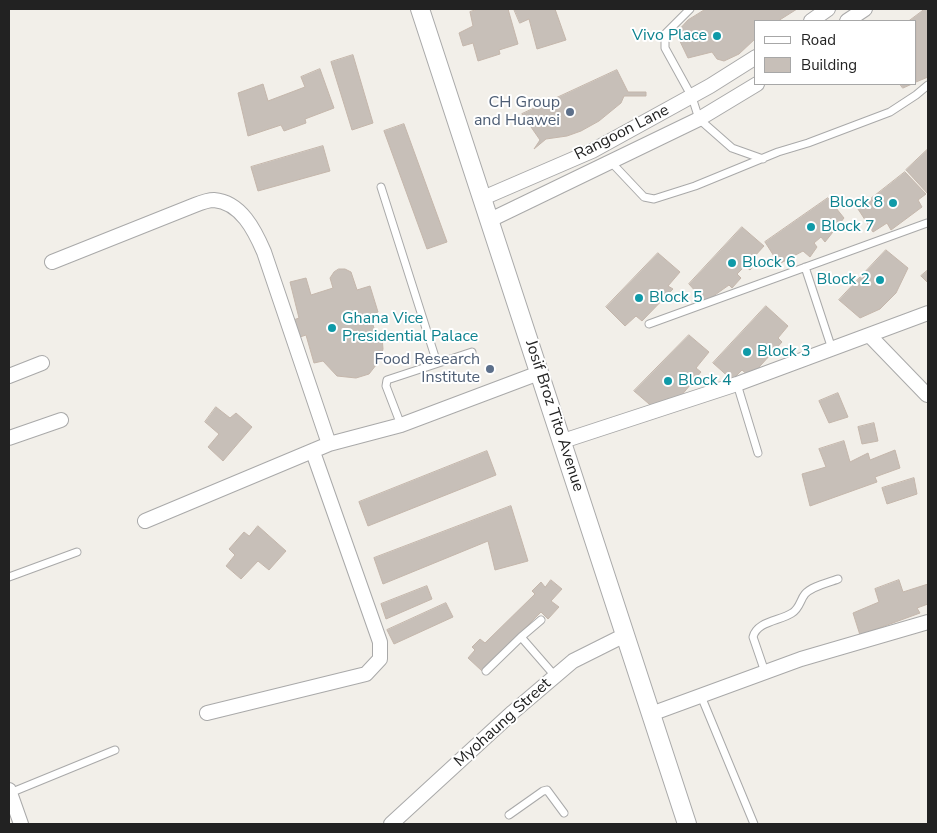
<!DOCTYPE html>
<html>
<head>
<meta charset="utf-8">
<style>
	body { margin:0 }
	#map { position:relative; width:937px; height:833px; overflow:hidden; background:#f2efe9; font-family:"Nunito Sans",sans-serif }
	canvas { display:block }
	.frame { position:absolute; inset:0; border:10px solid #222; pointer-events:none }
	.legend { position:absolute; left:754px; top:20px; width:162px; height:65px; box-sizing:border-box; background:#fff; border:1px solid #a7a7a7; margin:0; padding:6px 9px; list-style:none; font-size:15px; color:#222 }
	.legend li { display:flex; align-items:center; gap:10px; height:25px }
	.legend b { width:25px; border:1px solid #a7a7a7 }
</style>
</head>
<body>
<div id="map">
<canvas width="937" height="833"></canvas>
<div class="frame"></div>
<ul class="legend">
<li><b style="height:6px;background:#fff"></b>Road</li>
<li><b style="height:14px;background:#c7bfb8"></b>Building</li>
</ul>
</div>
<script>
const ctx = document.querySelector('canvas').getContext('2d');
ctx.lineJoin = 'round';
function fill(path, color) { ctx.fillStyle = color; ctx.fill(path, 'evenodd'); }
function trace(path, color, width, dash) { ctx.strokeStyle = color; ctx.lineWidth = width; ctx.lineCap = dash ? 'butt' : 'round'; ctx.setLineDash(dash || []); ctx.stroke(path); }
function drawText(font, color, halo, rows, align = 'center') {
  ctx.font = font + ' "Nunito Sans",sans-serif'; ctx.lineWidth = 4; ctx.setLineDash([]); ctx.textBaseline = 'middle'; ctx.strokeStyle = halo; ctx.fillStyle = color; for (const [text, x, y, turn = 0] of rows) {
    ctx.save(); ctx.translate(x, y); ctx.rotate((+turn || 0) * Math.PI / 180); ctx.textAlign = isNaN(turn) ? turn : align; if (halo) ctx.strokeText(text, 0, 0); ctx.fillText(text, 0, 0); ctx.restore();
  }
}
const building = new Path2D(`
	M478,9H508L518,44L499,50L500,54L478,61L473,43L463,46L459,33L473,26L470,12Z
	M514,9H555L566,40L537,49L529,19L520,23Z
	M706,9H797L778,21H756V38L739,54L724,61L717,59L712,52L688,58L676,33L688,20Z
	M925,9H928V77L916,82V21H909Z
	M353,55L373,123L352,130L331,62Z
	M320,69L334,108L305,119L306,123L284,131L281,125L248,136L238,93L263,84L268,101L305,87L301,77Z
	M617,70L628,92H646V96H624L621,103L599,121L581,131L567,136L546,139L534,149L540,140L522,114Z
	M900,84H912L903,88Z
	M404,124L447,242L427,249L384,131Z
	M323,146L330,171L258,191L251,167Z
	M928,149V194L906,170Z
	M905,172L926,194L918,200L922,207L891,230L887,223L873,232L858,209Z
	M828,198L844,218L825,242L821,237L814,243L817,247L810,257L803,251L779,264L765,242Z
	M742,227L764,246L754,257L758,260L750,270L745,266L737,274L741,278L732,288L729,285L705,302L689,284Z
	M886,250L908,268L896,293L880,309L860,318L839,300Z
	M658,253L680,272L668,286L673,289L642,321L636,316L625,326L606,307Z
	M339,269H345L351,272L357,290L370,286L378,312L370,315L377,338L382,337L383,349L380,360L369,374L356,378L337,376L323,361L314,363L306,335L294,339L288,322L299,318L290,282L306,278L311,295L333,288L330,278L334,272Z
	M928,270V283L921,276Z
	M766,306L788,326L778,338L782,342L750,377L742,370L732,380L713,363Z
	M689,335L709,352L696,368L701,372L675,403L668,398L656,410L634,391Z
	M838,393L848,417L829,423L819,401Z
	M216,407L230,418L236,413L252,427L223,461L208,447L219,434L205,422Z
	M874,423L878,441L862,444L858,427Z
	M844,441L850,462L868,453L870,460L895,450L900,468L875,477L877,482L810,506L802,474L826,467L819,449Z
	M487,451L496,475L368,526L359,502Z
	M914,478L917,494L887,504L882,488Z
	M511,506L528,561L495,570L488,541L383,584L374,558Z
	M258,526L286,551L269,570L258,561L241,579L226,566L235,555L229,549L244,532L249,536Z
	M551,580L562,589L551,601L559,607L548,619L541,612L482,671L468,658L475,650L472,647L480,639L485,643L535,594L532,591L541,582L545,587Z
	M899,580L903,592L928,584V604L917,608L920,613L860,635L853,613L879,602L875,589Z
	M427,586L432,599L386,619L381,604Z
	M446,603L453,617L394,644L387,630Z`);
fill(building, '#c7bfb8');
trace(building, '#c4b6ab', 1);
const service = new Path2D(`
	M690,9L665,34V48L692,97L699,119L732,148L763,159
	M610,161L644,197L654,199L695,186L778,152L808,143L890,112L916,95L928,85
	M381,187L437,363
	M805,267L832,349
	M649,324L927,223
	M737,384L758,453
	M401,425L386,386L387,380L472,352
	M9,577L77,552
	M521,637L555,676
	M486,671L521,637L541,620
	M765,672L753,637C757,621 780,621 792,613C800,608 800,600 805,594C812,586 828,583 838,579
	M701,696L754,824
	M10,793L115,750
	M509,815L543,791L547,790L564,813`);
const minor = new Path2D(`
	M811,21L828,9
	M847,21L865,9
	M483,198L592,151L710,86L756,57
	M490,220L699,119L757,84
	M52,262L195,205C200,203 208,200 214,200C241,202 255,231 264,252L329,444
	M870,336L927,395
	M9,376L42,363
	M9,438L61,420
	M563,441L737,384L928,313
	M145,521L329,444L401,425L539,373
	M207,713L366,674L380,659V642L313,452
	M651,714L801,659L928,622
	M9,790L21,824
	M391,824L513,712L573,661L625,635`);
const tertiary = new Path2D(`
	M420,9L687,824`);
trace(service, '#a9a9a9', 9);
trace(minor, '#a9a9a9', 16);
trace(tertiary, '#a9a9a9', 20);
trace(service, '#fff', 7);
trace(minor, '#fff', 14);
trace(tertiary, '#fff', 18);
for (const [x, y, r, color] of [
	[717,36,5,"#0f9aa8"],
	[570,112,5,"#5c6f8a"],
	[893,203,5,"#0f9aa8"],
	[811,227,5,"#0f9aa8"],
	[732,263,5,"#0f9aa8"],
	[880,280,5,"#0f9aa8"],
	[639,298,5,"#0f9aa8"],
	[332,328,5,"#0f9aa8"],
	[747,352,5,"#0f9aa8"],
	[490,369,5,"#5c6f8a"],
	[668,381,5,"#0f9aa8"]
]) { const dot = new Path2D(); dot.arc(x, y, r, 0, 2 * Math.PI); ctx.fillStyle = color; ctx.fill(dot); trace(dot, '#fff', 2); }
drawText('16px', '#0d838f', '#fff', [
	["Vivo Place",707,36,"right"],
	["Block 8",883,203,"right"],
	["Block 7",821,227],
	["Block 6",742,263],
	["Block 2",870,280,"right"],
	["Block 5",649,298],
	["Ghana Vice",342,319],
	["Presidential Palace",342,337],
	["Block 3",757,352],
	["Block 4",678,381]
], 'left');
drawText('16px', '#4e5e75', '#fff', [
	["CH Group",560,103],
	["and Huawei",560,121],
	["Food Research",480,360],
	["Institute",480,378]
], 'right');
drawText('16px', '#222', '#fff', [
	["Rangoon Lane",622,133,-27],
	["Josif Broz Tito Avenue",554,416,72],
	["Myohaung Street",503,723,-42]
]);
</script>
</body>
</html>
